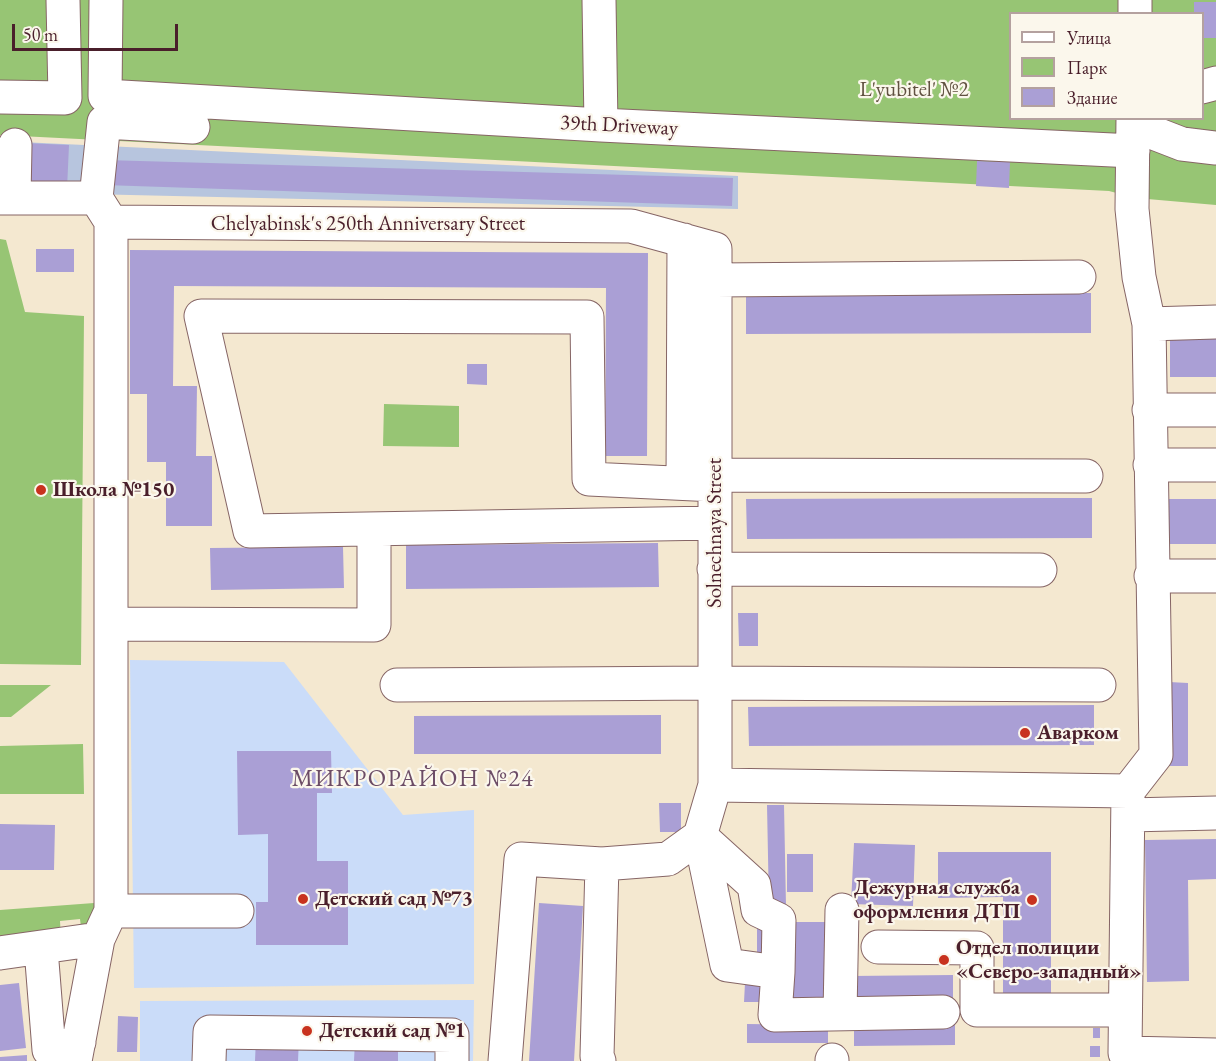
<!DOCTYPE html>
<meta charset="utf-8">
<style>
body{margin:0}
#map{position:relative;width:1216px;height:1061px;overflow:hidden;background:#f4e8d0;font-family:"EB Garamond",serif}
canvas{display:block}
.legend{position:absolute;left:1009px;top:12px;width:195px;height:108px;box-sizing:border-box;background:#fbf7ec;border:2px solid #b4a19f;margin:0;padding:8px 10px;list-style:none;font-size:18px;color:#4a1f2b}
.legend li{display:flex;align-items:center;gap:12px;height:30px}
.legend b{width:30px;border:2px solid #b4a19f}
.scale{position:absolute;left:12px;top:24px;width:166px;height:27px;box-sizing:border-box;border:3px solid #4a1f2b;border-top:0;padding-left:8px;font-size:18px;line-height:21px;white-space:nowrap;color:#4a1f2b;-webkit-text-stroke:4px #fbf7ec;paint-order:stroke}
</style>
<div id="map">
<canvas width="1216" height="1061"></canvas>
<ul class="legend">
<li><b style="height:8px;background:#fff"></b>Улица</li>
<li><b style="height:16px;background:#97c574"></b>Парк</li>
<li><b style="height:16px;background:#aa9fd5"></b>Здание</li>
</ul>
<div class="scale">50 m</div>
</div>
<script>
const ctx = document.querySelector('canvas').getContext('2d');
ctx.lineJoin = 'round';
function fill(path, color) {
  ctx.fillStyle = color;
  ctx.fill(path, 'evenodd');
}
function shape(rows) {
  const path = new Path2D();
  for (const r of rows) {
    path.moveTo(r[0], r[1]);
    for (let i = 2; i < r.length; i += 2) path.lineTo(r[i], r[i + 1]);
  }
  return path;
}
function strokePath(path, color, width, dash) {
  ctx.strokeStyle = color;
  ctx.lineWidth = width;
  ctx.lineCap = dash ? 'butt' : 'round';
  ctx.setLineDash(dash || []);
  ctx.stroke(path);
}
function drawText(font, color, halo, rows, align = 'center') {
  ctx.font = font + ' "EB Garamond",serif';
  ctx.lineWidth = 4.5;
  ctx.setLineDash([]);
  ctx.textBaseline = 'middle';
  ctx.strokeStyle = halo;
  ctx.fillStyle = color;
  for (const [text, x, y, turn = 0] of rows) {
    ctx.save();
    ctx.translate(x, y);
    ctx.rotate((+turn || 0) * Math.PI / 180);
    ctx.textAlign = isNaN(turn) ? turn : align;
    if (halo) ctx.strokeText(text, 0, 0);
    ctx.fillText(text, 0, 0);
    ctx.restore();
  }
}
fill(shape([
 [130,660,284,662,403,815,474,810,474,984,134,988],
 [474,1000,473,1061,140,1061,140,1001]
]), '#cadcf9');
fill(shape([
 [0,141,738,176,738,209,0,192]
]), '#b7c5de');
fill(shape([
 [0,0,1216,0,1216,205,1136,198,1109,191,0,135],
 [1010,14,1202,14,1202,118,1010,118],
 [0,239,6,240,25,312,84,316,81,665,0,664],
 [384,404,459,406,459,447,383,446],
 [0,685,51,685,11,717,0,717],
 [83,744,84,794,0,794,0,746],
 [94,903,96,915,82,935,80,919,60,921,61,938,0,945,0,910]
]), '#97c574');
fill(shape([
 [1194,2,1216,2,1216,38,1202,38,1202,14,1194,14],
 [25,143,69,145,67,189,24,187],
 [105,160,733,178,732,206,104,185],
 [977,161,1010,162,1009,188,976,186],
 [36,249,74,249,74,272,36,272],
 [130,250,648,253,647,456,605,456,606,288,174,286,173,386,197,386,196,456,212,456,212,526,166,526,166,462,147,462,147,394,130,394],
 [1091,293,1091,333,746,334,746,294],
 [1170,335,1216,335,1216,377,1170,377],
 [467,364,487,364,487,385,467,384],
 [1047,498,1092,498,1092,538,747,539,746,499],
 [1162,499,1216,499,1216,544,1162,544],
 [658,543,659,587,406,589,406,545],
 [315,547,343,547,344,588,211,590,210,548],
 [738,613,758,613,758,646,739,646],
 [1169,682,1188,683,1188,766,1168,766],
 [1094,705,1094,745,749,746,748,707],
 [661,715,661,754,414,754,414,716],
 [237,751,331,751,332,793,317,793,317,861,348,861,348,945,256,945,256,902,268,902,268,834,238,835],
 [659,803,681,803,681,832,660,832],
 [767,805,784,805,786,906,769,907],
 [0,824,55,825,54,870,0,870],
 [1216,839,1216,879,1188,880,1189,981,1147,982,1145,840],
 [854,843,915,845,913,906,851,904],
 [938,852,1051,852,1051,998,1003,998,1003,897,938,898],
 [787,854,813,854,813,892,787,892],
 [539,903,583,906,574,1061,529,1061],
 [757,922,770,922,771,963,757,964],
 [786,922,833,922,832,998,785,998],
 [953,975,953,998,851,999,850,976],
 [19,983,26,1048,0,1051,0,985],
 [745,983,766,983,765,1002,744,1002],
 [118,1016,138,1017,137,1052,117,1052],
 [747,1024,828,1025,828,1043,747,1043],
 [955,1024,955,1045,854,1046,854,1026],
 [1093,1028,1100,1028,1100,1038,1093,1038],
 [256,1038,299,1039,298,1061,255,1061],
 [355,1040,398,1041,398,1061,354,1061],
 [1090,1046,1100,1046,1100,1057,1090,1057],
 [27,1055,27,1061,0,1061,0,1057]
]), '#aa9fd5');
const minor = shape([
 [106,0,105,96,601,125,1133,151],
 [599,0,601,125],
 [1135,14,1135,0],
 [1202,87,1216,83],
 [0,97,65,98,63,0],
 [1133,118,1132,209,1139,277,1149,324,1156,755,1128,791,1125,1053,1216,1055],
 [1133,125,1182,144,1216,148],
 [0,198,96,198,108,217],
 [14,198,15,145],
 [96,198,104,122,193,127],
 [111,222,631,226,715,249,715,785,700,836,668,859,602,864,521,859,505,1061],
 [716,280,1079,277],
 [1149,324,1216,322],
 [1149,410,1216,410],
 [1150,465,1216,465],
 [715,475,1086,476],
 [683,483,684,240],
 [714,523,250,531,201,316,587,317,589,479,715,485],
 [714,569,1040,570],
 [1151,576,1216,576],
 [111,624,374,625,374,530],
 [397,685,714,683,1099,685],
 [715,785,1128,791],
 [1128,815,1216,813],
 [700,836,727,965,778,972,775,1015,943,1012],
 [700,836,754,885,758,910,779,920,778,972],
 [111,911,237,911],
 [878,947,977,948,977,1010,1125,1010],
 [41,949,49,1050,79,1042],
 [0,953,98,939],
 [840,1014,842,910],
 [75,1061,98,939,111,911,111,222],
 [209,1061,210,1032,452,1035,452,1061],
 [599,1061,597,1056,602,864],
 [832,1061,832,1060]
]);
strokePath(minor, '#866565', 35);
strokePath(minor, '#fff', 33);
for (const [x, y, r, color] of [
 [41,490,6,"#c8321e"],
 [1025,733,6,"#c8321e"],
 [303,899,6,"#c8321e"],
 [1032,900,6,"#c8321e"],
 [944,960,6,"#c8321e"],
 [307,1031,6,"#c8321e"]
]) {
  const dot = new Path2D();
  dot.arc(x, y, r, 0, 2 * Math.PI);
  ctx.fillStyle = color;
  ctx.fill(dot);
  strokePath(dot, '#fbf7ec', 2);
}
drawText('21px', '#615141', '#fbf7ec', [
 ["L'yubitel' №2",914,90]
]);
drawText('21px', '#4a1f2b', '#fbf7ec', [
 ["39th Driveway",619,126,3],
 ["Chelyabinsk's 250th Anniversary Street",368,224],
 ["Solnechnaya Street",715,533,-90]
]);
drawText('bold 21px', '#4a1f2b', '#fbf7ec', [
 ["Школа №150",53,490],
 ["Аварком",1037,733],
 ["Дежурная служба",1020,888,"right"],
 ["оформления ДТП",1020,912,"right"],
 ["Детский сад №73",315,899],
 ["Отдел полиции",956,948],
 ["«Северо-западный»",956,972],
 ["Детский сад №1",319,1031]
], 'left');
ctx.letterSpacing = '1.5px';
drawText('24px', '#6c4c66', '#fbf7ec', [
 ["МИКРОРАЙОН №24",413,779]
]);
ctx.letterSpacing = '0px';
</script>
